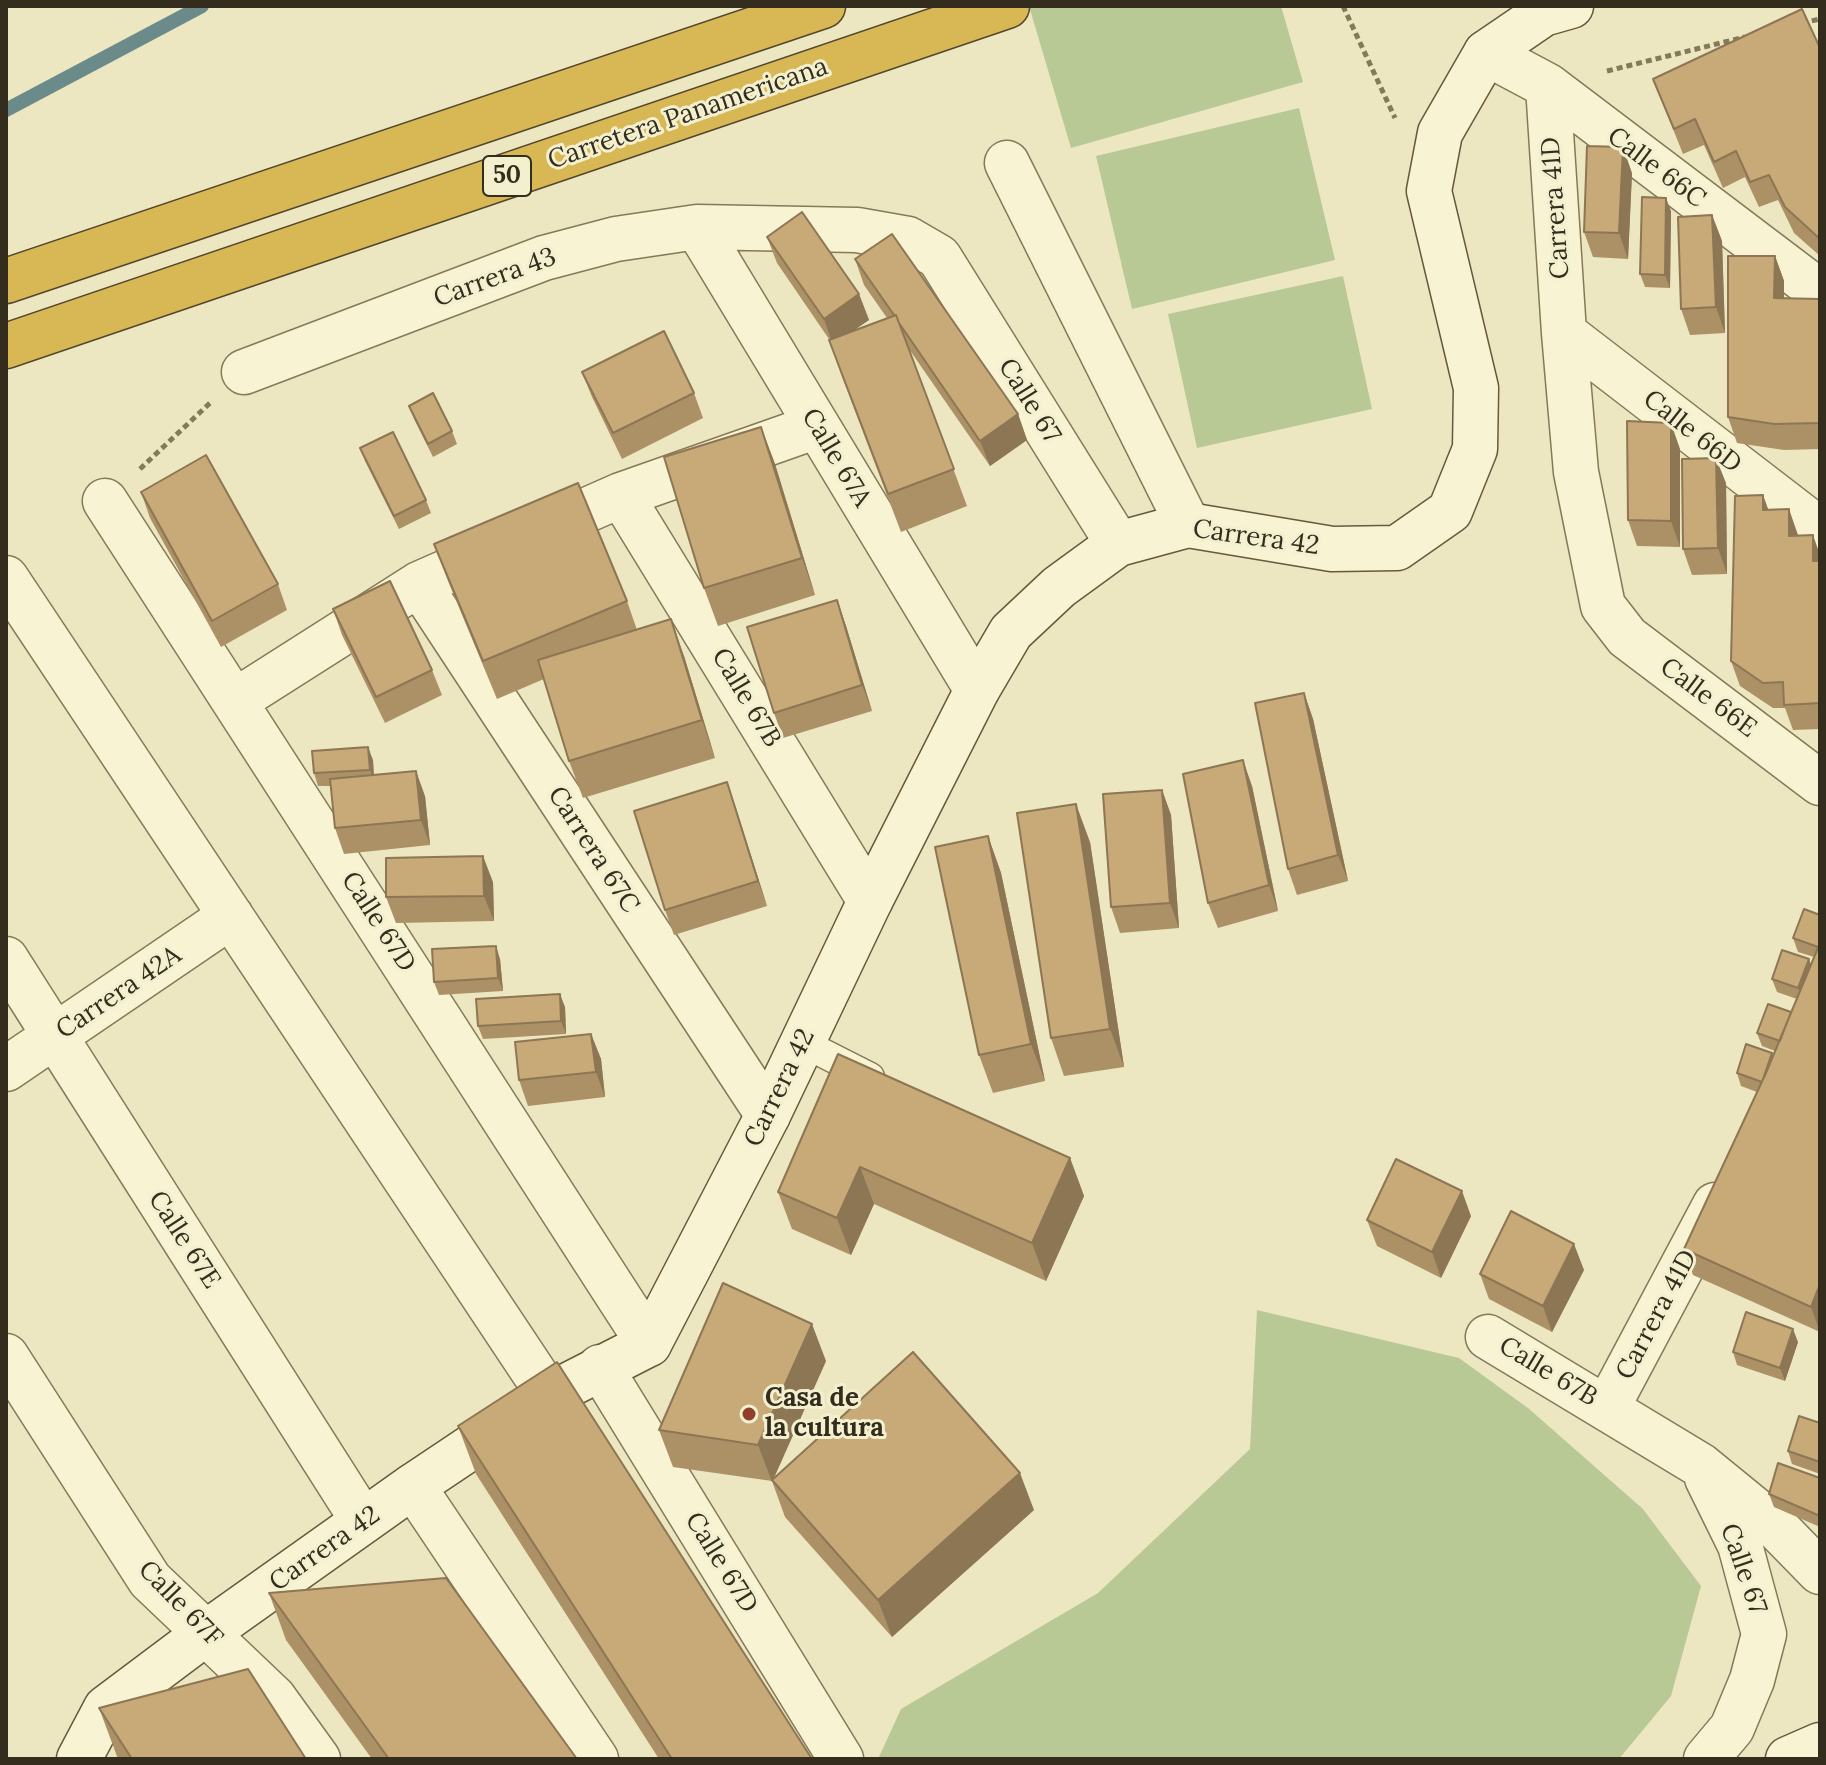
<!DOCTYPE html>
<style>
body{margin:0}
#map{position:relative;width:1826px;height:1765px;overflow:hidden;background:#ece7c1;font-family:Lora,serif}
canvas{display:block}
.frame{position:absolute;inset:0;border:8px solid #342d1d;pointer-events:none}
</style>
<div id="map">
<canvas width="1826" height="1765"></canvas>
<div class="frame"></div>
</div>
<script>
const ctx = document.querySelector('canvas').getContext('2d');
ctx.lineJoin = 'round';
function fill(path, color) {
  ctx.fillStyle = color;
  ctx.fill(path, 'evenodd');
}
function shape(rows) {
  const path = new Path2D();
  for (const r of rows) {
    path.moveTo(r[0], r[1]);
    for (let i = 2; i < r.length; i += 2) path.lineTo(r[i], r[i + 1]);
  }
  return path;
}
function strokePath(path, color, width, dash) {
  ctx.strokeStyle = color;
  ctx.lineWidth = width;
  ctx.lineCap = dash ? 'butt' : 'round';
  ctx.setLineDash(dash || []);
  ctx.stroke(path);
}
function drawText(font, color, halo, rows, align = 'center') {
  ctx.font = font + ' Lora,serif';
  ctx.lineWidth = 6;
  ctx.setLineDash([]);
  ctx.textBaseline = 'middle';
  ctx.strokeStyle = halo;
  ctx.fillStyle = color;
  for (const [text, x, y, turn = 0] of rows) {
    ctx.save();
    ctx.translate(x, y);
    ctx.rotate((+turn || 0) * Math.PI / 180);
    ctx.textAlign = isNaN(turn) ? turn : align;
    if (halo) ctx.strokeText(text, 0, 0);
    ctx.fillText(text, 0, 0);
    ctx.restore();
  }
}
fill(shape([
 [1029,6,1281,6,1303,82,1071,148],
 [1299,108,1335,260,1132,309,1096,156],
 [1343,276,1372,409,1197,448,1168,314],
 [1257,1310,1459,1358,1528,1408,1643,1509,1701,1586,1671,1696,1619,1759,878,1759,901,1709,1098,1593,1250,1449]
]), '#b9c995');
strokePath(shape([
 [6,110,202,6]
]), '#6b8b8a', 14);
const lane = shape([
 [803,1043,870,1077]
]);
const street = shape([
 [1486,53,1548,86,1820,292],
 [1548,86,1564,333,1576,472,1603,606,1627,637,1820,783],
 [1007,163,1188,525],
 [697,227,977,690],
 [1564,333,1820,530],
 [244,372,544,258,616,239,697,227,857,230,908,239,939,257,1118,544],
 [621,495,870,901],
 [105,501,649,1344],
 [6,578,549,1395],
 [419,584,768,1115],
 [235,701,419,584,621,495,817,426],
 [6,959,363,1521],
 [6,1069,231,916],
 [1488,1337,1700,1465,1776,1527,1820,1572],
 [6,1356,150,1580,274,1698,318,1759],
 [600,1367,841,1759],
 [1607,1408,1715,1205],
 [413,1486,596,1759],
 [1706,1759,1732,1728,1752,1680,1764,1634,1740,1545,1707,1478]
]);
const secondary = shape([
 [79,1759,106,1708,206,1633,413,1486,549,1395,649,1344,768,1115,870,901,977,690,1011,632,1059,587,1118,544,1188,525,1332,549,1397,548,1450,511,1475,449,1476,388,1429,191,1440,133,1486,53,1543,14,1571,6],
 [1788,1759,1820,1745]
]);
const highway = shape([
 [6,281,823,6],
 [6,346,1007,6]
]);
strokePath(lane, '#847959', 31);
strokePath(street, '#847959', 47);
strokePath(secondary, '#66593d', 47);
strokePath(highway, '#52462e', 47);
strokePath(shape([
 [1343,6,1395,118],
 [1802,23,1820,19],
 [1607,71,1745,37],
 [140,469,211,402]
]), '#847959', 5, [6, 4]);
strokePath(lane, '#f7f3d3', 28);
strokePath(street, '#f7f3d3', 44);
strokePath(secondary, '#f7f3d3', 44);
strokePath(highway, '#d8b854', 44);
fill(shape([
 [1820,48,1820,256,1794,233,1778,200,1759,207,1745,177,1723,188,1704,145,1683,154,1653,79],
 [1632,173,1628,259,1593,257,1584,232],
 [1671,211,1670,288,1645,287,1640,274],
 [1712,215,1722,241,1725,333,1690,335,1681,309],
 [767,237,859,294,869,320,853,330,887,318,864,285,855,259,1018,414,1027,440,990,466,909,349,967,506,901,532,842,377,829,339,777,263],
 [1775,256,1784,281,1784,298,1820,299,1820,487,1819,483,1820,449,1784,450,1737,443,1728,417],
 [582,372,694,393,703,418,622,459,592,397],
 [409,406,452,431,457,444,433,457,414,419],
 [761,427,775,464,815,595,718,626,704,588],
 [360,448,426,500,431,513,399,529,365,461],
 [1680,449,1680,547,1637,546,1628,520],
 [1726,483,1727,574,1692,575,1683,549],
 [141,492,278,584,287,610,221,647,150,518],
 [1763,495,1768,510,1820,555,1820,729,1793,730,1785,708,1773,708,1740,686,1731,661],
 [434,544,627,601,637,630,684,656,715,758,583,798,569,761,544,679,497,699,448,581],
 [837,600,846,626,872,711,783,738,774,713],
 [333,609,432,670,442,695,385,723,342,635],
 [1304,693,1313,719,1348,881,1297,895,1288,869],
 [373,760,374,775,425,796,430,845,344,854,335,828,331,786,318,786,314,773],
 [727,782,767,906,674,935,665,910],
 [1252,786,1278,911,1218,928,1208,903],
 [1162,790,1171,815,1179,928,1120,933,1111,907],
 [988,836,1001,873,1045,1081,993,1093,979,1055],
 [1090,842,1124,1067,1064,1076,1051,1038],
 [493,882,494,921,396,923,386,897],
 [1820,915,1820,1332,1693,1275,1684,1249,1757,1092,1741,1086,1737,1073,1773,1056,1775,1051,1762,1046,1757,1033,1791,1012,1797,999,1777,992,1772,979,1809,959,1811,965,1814,957,1798,952,1793,938],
 [500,959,503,991,439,995,434,982],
 [565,1007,566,1034,483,1039,478,1026],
 [591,1034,601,1059,605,1097,528,1106,519,1080],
 [838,1054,1070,1158,1084,1196,1046,1281,874,1204,851,1255,792,1229,778,1192],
 [1471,1216,1441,1278,1377,1246,1367,1220],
 [1584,1270,1552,1332,1489,1299,1480,1274],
 [1798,1342,1785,1381,1737,1365,1733,1352],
 [826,1361,774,1478,1034,1510,892,1637,785,1517,772,1481,673,1467,659,1430],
 [1820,1423,1820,1474,1792,1464,1788,1451],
 [458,1426,812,1759,659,1759,476,1474],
 [1820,1478,1820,1527,1774,1507,1769,1494],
 [269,1593,577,1759,372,1759,286,1640],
 [99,1708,306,1759,118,1759]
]), '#ac9167');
fill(shape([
 [1623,147,1632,173,1628,259,1619,233],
 [1666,198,1671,211,1670,288,1665,275],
 [1712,215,1722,241,1725,333,1716,307],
 [1775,256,1784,281,1784,323,1774,298],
 [859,294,869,320,833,345,824,319],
 [1018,414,1027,440,990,466,980,441],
 [1671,423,1680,449,1680,547,1671,521],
 [761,427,775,464,815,595,802,558],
 [1716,458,1726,483,1727,574,1718,548],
 [1763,495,1772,520,1763,510],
 [1789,509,1798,535,1798,561,1789,536],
 [1813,535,1820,555,1820,579,1813,561],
 [837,600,846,626,872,711,862,685],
 [671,619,684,656,715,758,702,720],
 [1304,693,1313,719,1348,881,1338,855],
 [368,747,373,760,374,783,370,770],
 [1243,760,1252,786,1278,911,1269,885],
 [416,771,425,796,430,845,421,820],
 [727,782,736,808,767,906,758,881],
 [1162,790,1171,815,1179,928,1170,903],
 [1076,804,1090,842,1124,1067,1110,1029],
 [988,836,1001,873,1045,1081,1031,1044],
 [483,856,493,882,494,921,484,896],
 [496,946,500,959,503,991,498,978],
 [1809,959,1813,972,1803,1001,1798,988],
 [560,994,565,1007,566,1034,561,1021],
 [591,1034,601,1059,605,1097,596,1072],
 [1070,1158,1084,1196,1046,1281,1032,1243],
 [860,1167,874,1204,851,1255,837,1218],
 [1462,1191,1471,1216,1441,1278,1432,1252],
 [1574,1244,1584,1270,1552,1332,1543,1306],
 [1820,1284,1820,1332,1811,1307],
 [812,1324,826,1361,772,1482,758,1445],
 [1793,1329,1798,1342,1785,1381,1780,1368],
 [1020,1473,1034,1510,892,1637,878,1600]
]), '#8c7654');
const building = shape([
 [1802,9,1820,48,1820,239,1785,207,1769,175,1750,182,1736,151,1714,162,1695,119,1674,129,1653,79,1802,9],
 [1587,146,1623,147,1619,233,1584,232,1587,146],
 [1642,197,1666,198,1665,275,1640,274,1642,197],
 [802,212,859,294,824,319,767,237,802,212],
 [1712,215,1716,307,1681,309,1678,217,1712,215],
 [892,234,1018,414,980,441,899,323,896,315,894,315,855,259,892,234],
 [1728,256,1775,256,1774,298,1820,299,1820,423,1774,424,1728,417,1728,256],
 [896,315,954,469,888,494,829,340,896,315],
 [664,331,694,393,613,433,582,372,664,331],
 [433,393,452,431,428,444,409,406,433,393],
 [1627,421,1671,423,1671,521,1628,520,1627,421],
 [761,427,802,558,704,588,664,457,761,427],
 [393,432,426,500,394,516,360,448,393,432],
 [1820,442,1820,483,1819,483,1820,442],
 [206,455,278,584,212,621,141,492,206,455],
 [1716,458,1718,548,1683,549,1682,459,1716,458],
 [578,483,627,601,483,661,434,544,578,483],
 [1763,495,1763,510,1789,509,1789,536,1813,535,1813,561,1820,561,1820,703,1784,705,1783,682,1763,683,1731,661,1735,496,1763,495],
 [390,581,432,670,376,697,333,609,390,581],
 [837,600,862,685,774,713,747,627,837,600],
 [671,619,702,720,569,761,538,660,671,619],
 [1304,693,1338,855,1288,869,1255,703,1304,693],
 [368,747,370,770,314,773,312,751,368,747],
 [1243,760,1269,885,1208,903,1183,774,1243,760],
 [416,771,421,820,335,828,330,779,416,771],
 [727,782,758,881,665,910,634,811,727,782],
 [1162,790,1170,903,1111,907,1103,794,1162,790],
 [1076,804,1110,1029,1051,1038,1017,813,1076,804],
 [988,836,1031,1044,979,1055,935,847,988,836],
 [483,856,484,896,386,897,386,858,483,856],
 [1804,909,1820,915,1820,943,1818,947,1793,938,1804,909],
 [1820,943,1820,1284,1811,1307,1684,1249,1766,1073,1820,943],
 [496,946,498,978,434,982,432,949,496,946],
 [1782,950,1809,959,1798,988,1772,979,1782,950],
 [560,994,561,1021,478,1026,476,999,560,994],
 [1768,1004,1791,1012,1780,1041,1757,1033,1768,1004],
 [591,1034,596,1072,519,1080,515,1042,591,1034],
 [1746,1044,1772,1053,1762,1082,1737,1073,1746,1044],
 [838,1054,1070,1158,1032,1243,860,1167,837,1218,778,1192,838,1054],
 [1396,1159,1462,1191,1432,1252,1367,1220,1396,1159],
 [1511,1211,1574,1244,1543,1306,1480,1274,1511,1211],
 [723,1283,812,1324,758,1445,659,1430,723,1283],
 [1746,1312,1793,1329,1780,1368,1733,1352,1746,1312],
 [913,1352,1020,1473,878,1600,772,1480,913,1352],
 [557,1362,812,1759,672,1759,458,1426,557,1362],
 [1799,1416,1820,1423,1820,1462,1788,1451,1799,1416],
 [1778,1463,1820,1478,1820,1516,1769,1494,1778,1463],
 [446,1578,577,1759,389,1759,269,1593,446,1578],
 [248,1669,306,1759,132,1759,99,1708,248,1669]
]);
fill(building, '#c8a978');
strokePath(building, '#8c7654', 2);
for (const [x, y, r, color] of [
 [749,1414,8,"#903f2c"]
]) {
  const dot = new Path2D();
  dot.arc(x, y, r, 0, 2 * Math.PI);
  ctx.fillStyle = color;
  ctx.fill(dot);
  strokePath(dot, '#f3f0d0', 3);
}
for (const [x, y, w] of [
 [507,176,48]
]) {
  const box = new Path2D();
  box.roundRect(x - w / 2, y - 20, w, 40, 6);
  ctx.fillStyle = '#f3f0d0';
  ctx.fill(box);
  strokePath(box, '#342d1d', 2);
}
drawText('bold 24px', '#342d1d', null, [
 ["50",507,176]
]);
drawText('26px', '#342d1d', '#f3f0d0', [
 ["Carretera Panamericana",688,114,-19],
 ["Calle 66C",1656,168,37],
 ["Carrera 41D",1556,208,-94],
 ["Carrera 43",495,278,-20],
 ["Calle 67",1029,401,58],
 ["Calle 66D",1692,432,38],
 ["Calle 67A",836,458,59],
 ["Carrera 42",1256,538,8],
 ["Calle 67B",746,698,59],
 ["Calle 66E",1708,698,37],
 ["Carrera 67C",593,850,57],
 ["Calle 67D",378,922,57],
 ["Carrera 42A",119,993,-34],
 ["Carrera 42",780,1088,-64],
 ["Calle 67E",184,1240,57],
 ["Carrera 41D",1657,1315,-62],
 ["Calle 67B",1548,1372,31],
 ["Carrera 42",325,1549,-35],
 ["Calle 67D",721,1563,58],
 ["Calle 67",1743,1569,71],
 ["Calle 67F",180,1604,46]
]);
drawText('bold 26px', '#342d1d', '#f3f0d0', [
 ["Casa de",765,1399],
 ["la cultura",765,1429]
], 'left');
</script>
